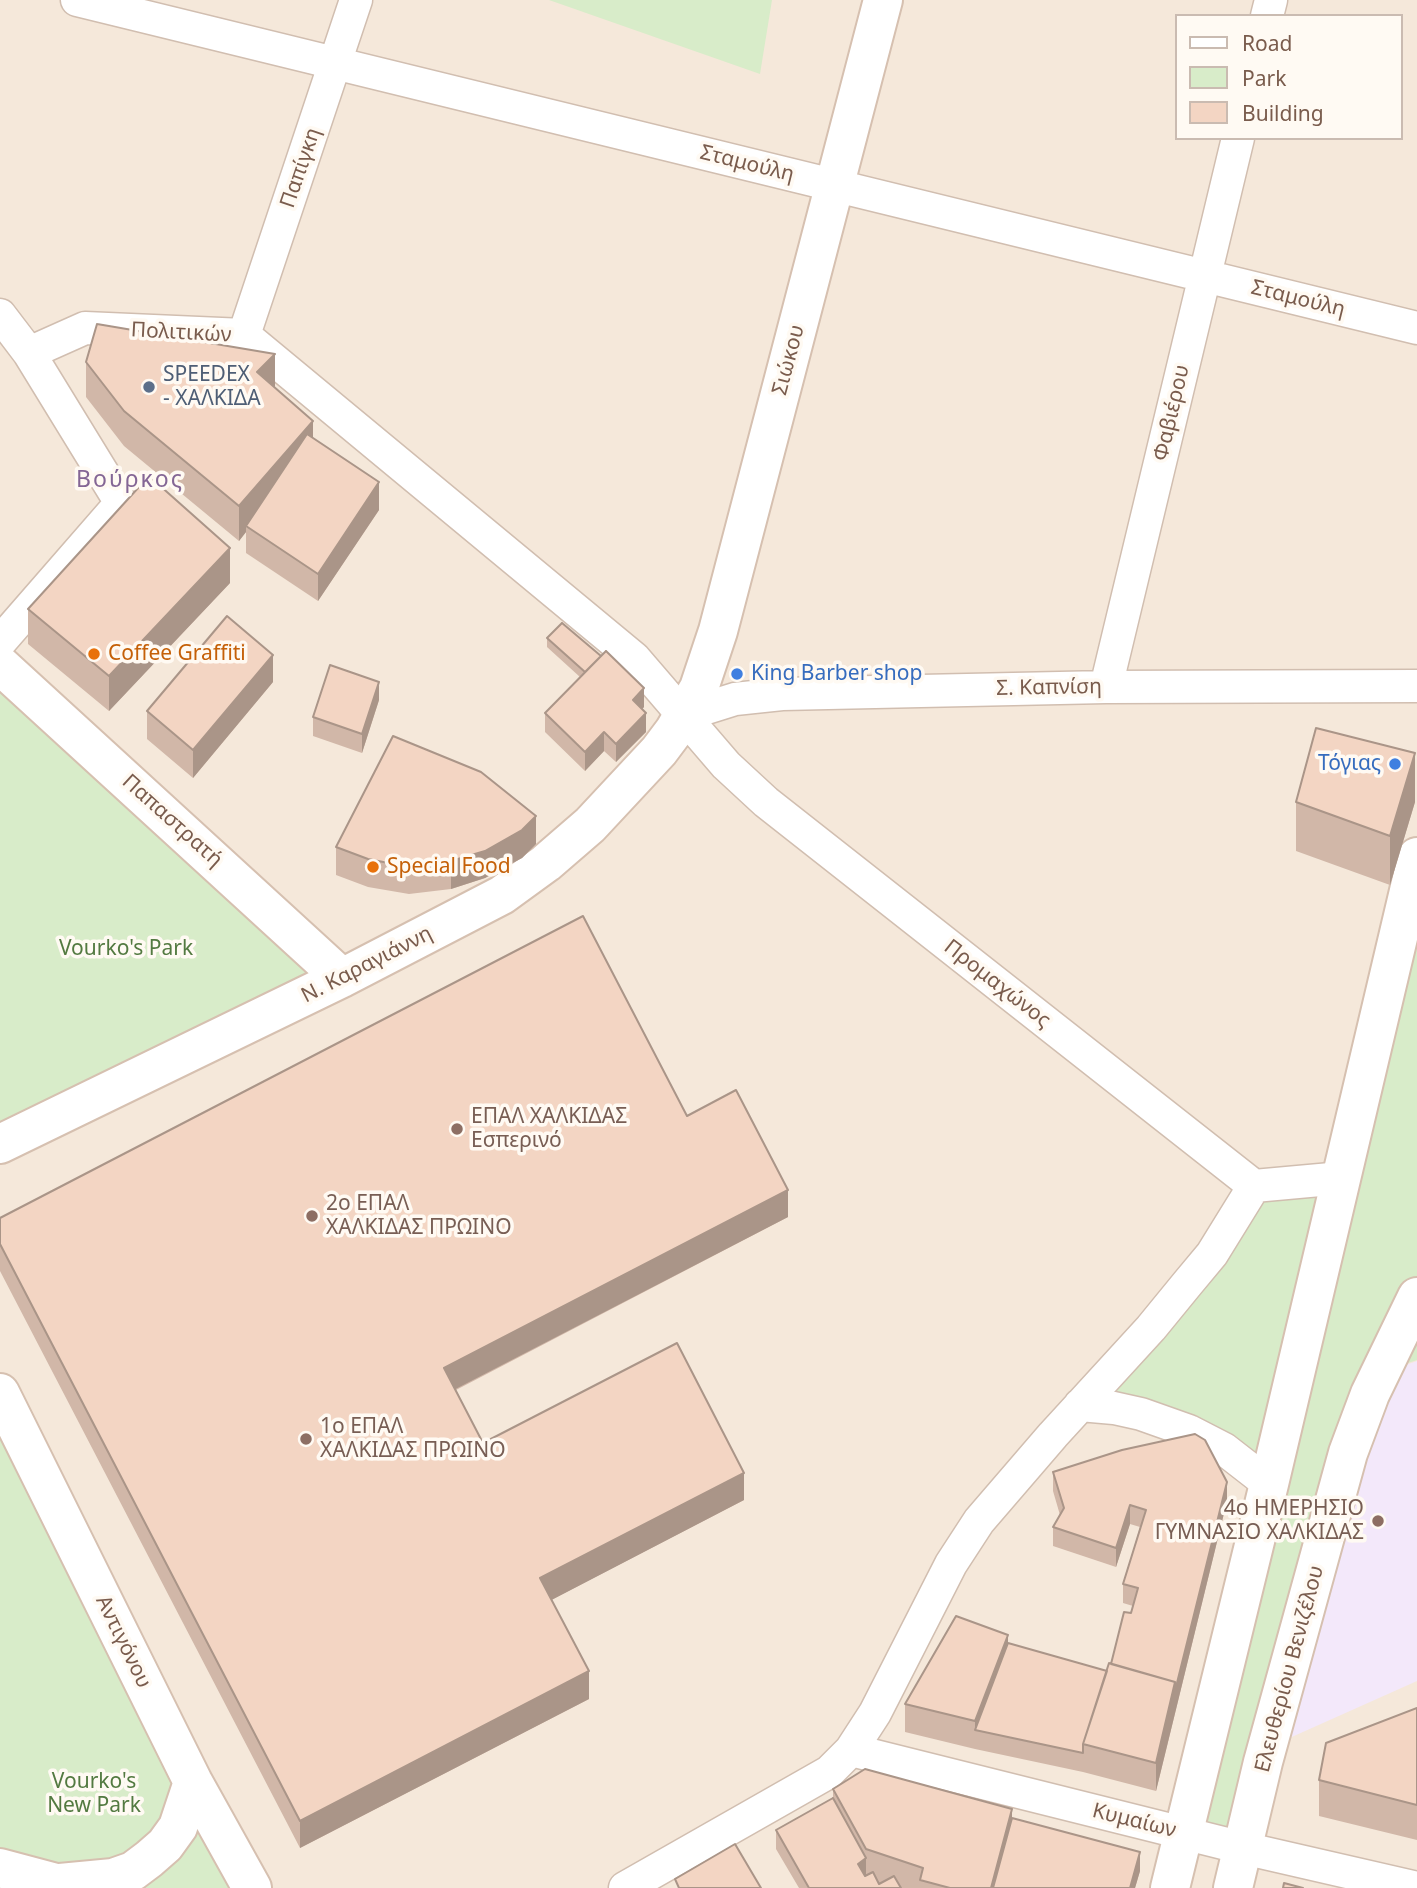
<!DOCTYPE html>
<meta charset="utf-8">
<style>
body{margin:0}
#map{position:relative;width:1417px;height:1888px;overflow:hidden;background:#fdf6ec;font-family:"Noto Sans",sans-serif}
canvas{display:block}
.legend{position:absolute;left:1175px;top:14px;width:228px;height:126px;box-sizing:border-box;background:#fffaf3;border:2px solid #cabbb1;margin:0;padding:9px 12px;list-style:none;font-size:21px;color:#7a5c4d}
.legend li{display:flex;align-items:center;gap:14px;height:35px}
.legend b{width:35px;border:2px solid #cabbb1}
</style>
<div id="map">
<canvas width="1417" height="1888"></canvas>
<ul class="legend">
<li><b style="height:9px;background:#fff"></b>Road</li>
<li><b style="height:19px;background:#d8ecc9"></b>Park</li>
<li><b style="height:19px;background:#f3d5c3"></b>Building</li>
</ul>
</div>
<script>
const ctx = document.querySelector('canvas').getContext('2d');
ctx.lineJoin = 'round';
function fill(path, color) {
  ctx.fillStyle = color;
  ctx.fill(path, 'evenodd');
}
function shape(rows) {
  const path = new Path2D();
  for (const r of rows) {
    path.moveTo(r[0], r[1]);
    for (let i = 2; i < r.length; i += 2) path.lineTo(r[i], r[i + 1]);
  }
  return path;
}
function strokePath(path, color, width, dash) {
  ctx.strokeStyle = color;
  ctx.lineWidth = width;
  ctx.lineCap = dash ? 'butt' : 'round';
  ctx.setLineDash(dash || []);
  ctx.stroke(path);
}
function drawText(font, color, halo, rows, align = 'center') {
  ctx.font = font + ' "Noto Sans",sans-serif';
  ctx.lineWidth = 7;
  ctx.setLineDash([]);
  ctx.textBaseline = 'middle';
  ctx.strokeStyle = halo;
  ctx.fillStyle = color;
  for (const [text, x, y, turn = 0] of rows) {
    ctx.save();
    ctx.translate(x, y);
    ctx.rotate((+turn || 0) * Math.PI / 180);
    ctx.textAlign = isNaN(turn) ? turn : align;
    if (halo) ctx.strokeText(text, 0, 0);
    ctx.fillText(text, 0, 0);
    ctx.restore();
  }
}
fill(shape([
 [0,0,1417,0,1417,1888,0,1888],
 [1177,16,1401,16,1401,138,1177,138]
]), '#f5e8da');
fill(shape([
 [1417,1361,1417,1681,1285,1740,1351,1476,1403,1366]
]), '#f3e8fa');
fill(shape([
 [549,0,772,0,760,74],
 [0,661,342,978,0,1154],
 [1417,859,1417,1360,1402,1365,1384,1365,1243,1848,1183,1833,1268,1484,1080,1405,1254,1186,1342,1178],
 [0,1393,252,1888,75,1888,0,1868]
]), '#d8ecc9');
const street = shape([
 [77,0,1417,328],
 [1267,16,1271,0],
 [0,315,29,353,121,503,0,642],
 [244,335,356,0],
 [29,353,85,328,244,335,634,658,726,765,766,802,1254,1186,1342,1178],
 [1106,687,1238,138],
 [684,715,735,699,782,694,1106,687,1417,686],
 [1080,1405,1114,1408,1141,1414,1189,1431,1224,1449,1269,1484],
 [851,1750,1243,1848,1417,1888],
 [625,1888,829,1772,851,1750,875,1713,951,1564,979,1521,1053,1435,1151,1328,1187,1284,1212,1254,1254,1186]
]);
const secondary = shape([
 [0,665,342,978],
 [0,1144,342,978,502,895,546,863,590,825,659,751,674,731,699,688,718,631,883,0],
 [0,1393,193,1782,252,1888],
 [0,1868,75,1888],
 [60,1883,113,1878,133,1871,149,1859,165,1845,178,1827,193,1782],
 [1170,1888,1269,1484,1417,857],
 [1233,1888,1263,1762,1348,1453,1370,1394,1417,1297]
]);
strokePath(street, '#d1beb0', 35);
strokePath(secondary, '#d6c0b0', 42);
strokePath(street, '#fff', 32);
strokePath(secondary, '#fff', 38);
fill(shape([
 [86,362,275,388,313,439,379,510,318,601,246,553,246,532,239,541,124,446,86,397],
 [230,583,109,711,28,644,28,609],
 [547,638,644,707,642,709,646,732,616,762,604,751,585,771,545,732,545,713,580,677,547,647],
 [273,682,193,778,147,739,147,711],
 [379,700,362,753,313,736,313,717],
 [1296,802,1415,802,1390,885,1296,851],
 [536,844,522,858,485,878,451,889,409,894,368,887,336,875,336,847],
 [687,1116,788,1217,456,1390,483,1443,744,1500,551,1600,589,1699,300,1848,0,1271,0,1218],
 [1053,1472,1227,1501,1156,1791,1083,1772,975,1749,905,1732,905,1704,1008,1643,1107,1671,1111,1664,1133,1606,1123,1603,1123,1584,1140,1527,1130,1524,1116,1567,1053,1546,1053,1527,1060,1515,1053,1491],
 [1417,1708,1417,1840,1319,1816,1319,1780],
 [833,1789,1012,1818,1140,1871,1135,1888,799,1888,776,1849,776,1830,833,1798]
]), '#d1b7a8');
fill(shape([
 [275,354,275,390,257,372],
 [313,421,313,457,246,526,246,532,239,541,239,506],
 [379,482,379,510,318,601,318,574],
 [230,548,230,583,109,711,109,676],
 [273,655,273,682,193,778,193,750],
 [379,682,379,700,362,753,362,734],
 [644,688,644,707,633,719,633,700],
 [646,713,646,732,616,762,616,744],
 [604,732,604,751,585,771,585,752],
 [1415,753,1415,802,1390,885,1390,836],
 [536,816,536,844,522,858,485,878,451,889,451,861],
 [788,1190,788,1217,444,1395,444,1368],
 [744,1473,744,1500,540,1606,540,1578],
 [1227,1482,1227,1501,1156,1791,1156,1763,1175,1682],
 [1130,1505,1130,1524,1116,1567,1116,1548],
 [1008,1635,1008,1662,975,1730,975,1721],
 [589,1671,589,1699,300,1848,300,1821],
 [1012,1809,1012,1837,998,1888,991,1888],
 [1140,1852,1140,1871,1135,1888,1130,1888],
 [866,1858,866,1876,858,1882,858,1864]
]), '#aa9588');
const building = shape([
 [97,324,275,354,257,372,313,421,239,506,124,411,86,362,97,324],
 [307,434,379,482,318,574,246,526,307,434],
 [149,476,230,548,109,676,28,609,149,476],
 [227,616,273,655,193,750,147,711,227,616],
 [562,623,601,656,585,672,547,638,562,623],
 [606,651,644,688,633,700,646,713,616,744,604,732,585,752,545,713,606,651],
 [330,665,379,682,362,734,313,717,330,665],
 [1316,728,1415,753,1390,836,1296,802,1316,728],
 [393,736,481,772,536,816,522,830,485,851,451,861,409,867,368,859,336,847,393,736],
 [583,916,687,1116,736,1090,788,1190,444,1368,483,1443,677,1343,744,1473,540,1578,589,1671,300,1821,0,1244,0,1218,583,916],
 [1195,1434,1205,1440,1227,1482,1175,1691,1175,1682,1111,1664,1124,1612,1131,1613,1138,1588,1123,1584,1146,1510,1130,1505,1116,1548,1053,1527,1064,1508,1053,1472,1122,1450,1195,1434],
 [956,1616,1008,1635,975,1721,905,1704,956,1616],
 [1008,1643,1107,1671,1083,1744,1083,1753,975,1730,1008,1643],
 [1109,1663,1175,1682,1156,1763,1083,1744,1109,1663],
 [1417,1708,1417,1805,1319,1780,1326,1743,1417,1708],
 [865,1769,1012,1809,991,1888,950,1888,920,1880,923,1868,866,1849,833,1789,865,1769],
 [833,1798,866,1858,858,1864,865,1876,873,1872,879,1884,894,1876,901,1888,809,1888,776,1830,833,1798],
 [1012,1818,1140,1852,1130,1888,993,1888,1012,1818],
 [735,1844,761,1888,679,1888,675,1879,735,1844],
 [1284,1883,1303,1888,1283,1888,1284,1883]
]);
fill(building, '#f3d5c3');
strokePath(building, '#aa9588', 2);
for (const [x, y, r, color] of [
 [149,387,7,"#5c6f8a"],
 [94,654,7,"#e8710a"],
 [737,674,7,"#3f7fe0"],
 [1395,764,7,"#3f7fe0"],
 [373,867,7,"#e8710a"],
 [457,1129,7,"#8d6e63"],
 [312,1216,7,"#8d6e63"],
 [306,1439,7,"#8d6e63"],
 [1378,1521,7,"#8d6e63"]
]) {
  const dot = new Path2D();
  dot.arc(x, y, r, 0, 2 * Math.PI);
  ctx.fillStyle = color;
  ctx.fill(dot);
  strokePath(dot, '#fffaf3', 2.5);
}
drawText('21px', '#7a5c4d', '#fffaf3', [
 ["Σταμούλη",747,164,14],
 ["Παπίγκη",301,168,-71],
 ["Σταμούλη",1298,299,14],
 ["Πολιτικών",181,333,3],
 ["Σιώκου",789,360,-75],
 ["Φαβιέρου",1172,413,-77],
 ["Σ. Καπνίση",1049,688,-1],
 ["Παπαστρατή",172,821,42],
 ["Ν. Καραγιάννη",367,965,-27],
 ["Προμαχώνος",997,984,38],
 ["Αντιγόνου",123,1642,64],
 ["Ελευθερίου Βενιζέλου",1290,1669,-75],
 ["Κυμαίων",1134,1821,14]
]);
drawText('21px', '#4e5e75', '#fffaf3', [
 ["SPEEDEX",163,375],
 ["- ΧΑΛΚΙΔΑ",163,399]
], 'left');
drawText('21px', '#c56008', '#fffaf3', [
 ["Coffee Graffiti",108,654],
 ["Special Food",387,867]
], 'left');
drawText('21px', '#366cbe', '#fffaf3', [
 ["King Barber shop",751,674],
 ["Τόγιας",1381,764,"right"]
], 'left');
drawText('21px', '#537a41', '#fffaf3', [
 ["Vourko's Park",126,949],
 ["Vourko's",94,1782],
 ["New Park",94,1806]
]);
drawText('21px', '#785e54', '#fffaf3', [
 ["ΕΠΑΛ ΧΑΛΚΙΔΑΣ",471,1117],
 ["Εσπερινό",471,1141],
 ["2ο ΕΠΑΛ",326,1204],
 ["ΧΑΛΚΙΔΑΣ ΠΡΩΙΝΟ",326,1228],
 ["1ο ΕΠΑΛ",320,1427],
 ["ΧΑΛΚΙΔΑΣ ΠΡΩΙΝΟ",320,1451],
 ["4ο ΗΜΕΡΗΣΙΟ",1364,1509,"right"],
 ["ΓΥΜΝΑΣΙΟ ΧΑΛΚΙΔΑΣ",1364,1533,"right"]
], 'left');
ctx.letterSpacing = '2px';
drawText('23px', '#846695', '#fffaf3', [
 ["Βούρκος",130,480]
]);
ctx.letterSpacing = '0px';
</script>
